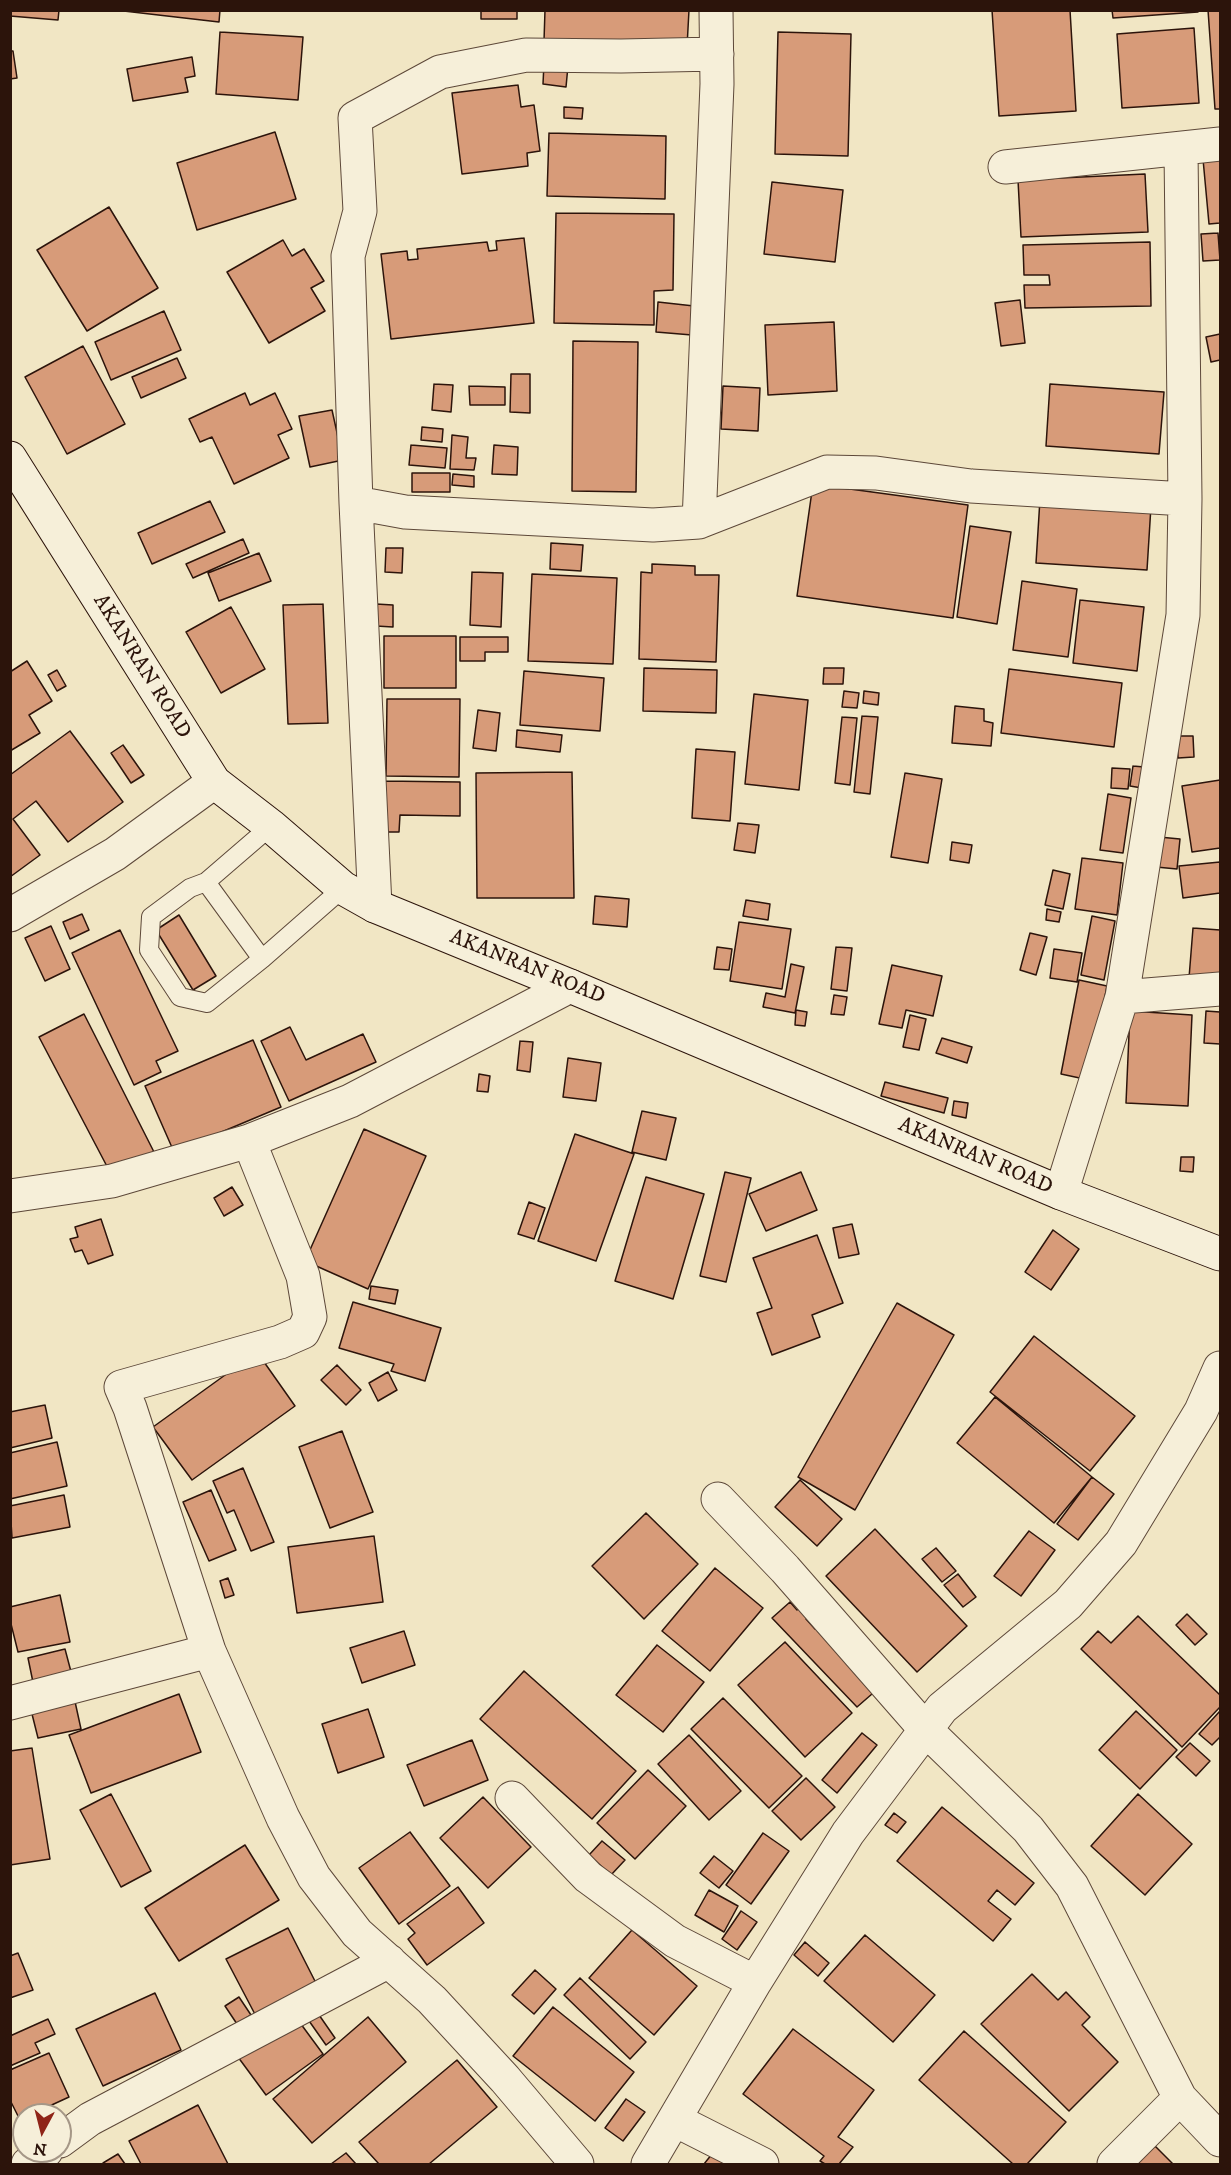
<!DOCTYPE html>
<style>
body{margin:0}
#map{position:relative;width:1231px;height:2175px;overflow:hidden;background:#f1e6c4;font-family:"IM FELL DW Pica",serif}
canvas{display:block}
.frame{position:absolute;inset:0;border:12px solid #2c140b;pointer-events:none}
.north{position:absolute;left:12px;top:2103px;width:60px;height:60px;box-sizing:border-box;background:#f6efd9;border:2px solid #a59787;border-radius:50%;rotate:187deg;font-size:16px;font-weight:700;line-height:24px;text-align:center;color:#2c140b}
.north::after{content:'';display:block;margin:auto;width:21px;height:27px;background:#8f2418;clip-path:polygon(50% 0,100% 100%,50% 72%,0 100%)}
</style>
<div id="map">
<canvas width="1231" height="2175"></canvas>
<div class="frame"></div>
<div class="north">N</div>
</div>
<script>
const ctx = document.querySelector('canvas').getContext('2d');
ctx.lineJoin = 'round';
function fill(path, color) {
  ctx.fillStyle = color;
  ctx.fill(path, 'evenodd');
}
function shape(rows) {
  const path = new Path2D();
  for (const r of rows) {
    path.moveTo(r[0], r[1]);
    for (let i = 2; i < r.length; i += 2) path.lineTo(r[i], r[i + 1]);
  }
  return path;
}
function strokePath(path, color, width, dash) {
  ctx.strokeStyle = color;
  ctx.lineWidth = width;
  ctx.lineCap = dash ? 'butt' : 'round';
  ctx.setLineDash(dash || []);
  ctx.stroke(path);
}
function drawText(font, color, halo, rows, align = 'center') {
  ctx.font = font + ' "IM FELL DW Pica",serif';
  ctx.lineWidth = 4.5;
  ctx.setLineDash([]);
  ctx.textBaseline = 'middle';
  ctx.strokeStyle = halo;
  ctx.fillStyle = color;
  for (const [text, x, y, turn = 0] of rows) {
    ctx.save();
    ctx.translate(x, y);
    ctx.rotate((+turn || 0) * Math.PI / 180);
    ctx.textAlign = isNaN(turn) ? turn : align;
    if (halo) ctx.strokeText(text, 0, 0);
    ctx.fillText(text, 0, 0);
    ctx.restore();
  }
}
const building = shape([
 [10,10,59,10,58,20,10,16,10,10],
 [115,10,220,10,219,22,115,10],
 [481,10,517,10,517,19,481,19,481,10],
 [545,10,689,10,687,47,544,41,545,10],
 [992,10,1070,10,1076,111,999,116,992,10],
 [1112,10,1198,10,1198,12,1113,18,1112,10],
 [1208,10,1220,10,1220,109,1215,109,1208,10],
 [1194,28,1199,103,1122,108,1117,34,1194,28],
 [220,32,303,37,298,100,216,94,220,32],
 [778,32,851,34,848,156,775,154,778,32],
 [10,51,13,51,17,78,10,79,10,51],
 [192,57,195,76,185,78,188,92,133,101,127,69,192,57],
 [544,63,568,66,566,87,543,84,544,63],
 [518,85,521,107,534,105,540,151,527,153,528,166,462,174,452,93,518,85],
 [564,107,583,108,582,119,564,118,564,107],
 [275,132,296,199,197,230,177,163,275,132],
 [549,133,666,136,665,199,547,196,549,133],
 [1220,157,1220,223,1209,224,1203,159,1220,157],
 [1145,174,1148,232,1021,237,1018,180,1145,174],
 [772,182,843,190,835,262,764,254,772,182],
 [109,207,158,288,87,331,37,250,109,207],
 [556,213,674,214,673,290,654,291,654,325,554,323,556,213],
 [1218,233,1220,260,1203,261,1201,234,1218,233],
 [524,238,534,323,391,339,381,254,407,251,408,260,418,259,417,249,487,242,489,251,497,250,496,241,524,238],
 [283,240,292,256,304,249,324,281,311,288,325,311,269,343,227,272,283,240],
 [1150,242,1151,306,1025,308,1024,285,1050,285,1049,275,1024,275,1023,245,1150,242],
 [1020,300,1025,343,1001,346,995,303,1020,300],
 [658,302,694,306,692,335,656,332,658,302],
 [164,311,181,350,111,380,95,342,164,311],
 [834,322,837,391,768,395,765,325,834,322],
 [1220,334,1220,360,1211,362,1206,337,1220,334],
 [573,341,638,342,636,492,572,491,573,341],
 [83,346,125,424,67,454,25,377,83,346],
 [177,358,186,378,141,398,132,377,177,358],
 [511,374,530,374,530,413,510,412,511,374],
 [434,384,453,385,451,412,432,410,434,384],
 [1050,384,1164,392,1159,454,1046,446,1050,384],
 [469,386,505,387,505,405,470,405,469,386],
 [723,386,760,388,758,431,721,429,723,386],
 [245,393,250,405,275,393,292,429,278,435,289,458,234,484,212,437,200,442,189,419,245,393],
 [332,410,343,460,310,467,299,416,332,410],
 [422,427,443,429,442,442,421,440,422,427],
 [452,435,468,437,466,458,476,458,474,470,450,469,452,435],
 [411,445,447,448,445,468,409,465,411,445],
 [494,445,518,447,517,475,492,474,494,445],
 [412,473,450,473,450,492,412,492,412,473],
 [453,474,474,476,474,487,452,485,453,474],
 [813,484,968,505,953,618,797,596,813,484],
 [1040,499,1151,506,1147,570,1036,563,1040,499],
 [210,501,225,532,152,564,138,533,210,501],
 [970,526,1011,532,997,624,957,617,970,526],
 [243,539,249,553,193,578,186,564,243,539],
 [551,543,583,545,581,571,550,569,551,543],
 [386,548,403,548,402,573,385,572,386,548],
 [259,553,271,581,219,601,208,573,259,553],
 [652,564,695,566,695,575,719,575,716,662,639,659,641,572,652,573,652,564],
 [472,572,503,573,501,627,470,625,472,572],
 [532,574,617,578,613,664,528,661,532,574],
 [1022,581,1077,589,1068,657,1013,650,1022,581],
 [1080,600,1144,607,1137,671,1073,663,1080,600],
 [323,604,328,723,288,724,283,605,323,604],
 [376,604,393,605,393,627,376,626,376,604],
 [231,607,265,669,221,693,186,632,231,607],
 [384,636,456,636,456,688,384,688,384,636],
 [460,637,508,637,508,652,485,652,485,661,460,661,460,637],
 [27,661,52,701,29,715,40,733,10,751,10,672,27,661],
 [644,668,717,670,716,713,643,711,644,668],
 [824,668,844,668,843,684,823,684,824,668],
 [1009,669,1122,683,1114,747,1001,733,1009,669],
 [57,670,66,686,57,691,48,675,57,670],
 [524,671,604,678,600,731,520,725,524,671],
 [844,691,859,693,857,708,842,707,844,691],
 [864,691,879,693,878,705,863,703,864,691],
 [754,694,808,700,799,790,745,784,754,694],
 [387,699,460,699,459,777,386,776,387,699],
 [955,706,984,709,984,721,993,723,991,746,952,743,955,706],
 [478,710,500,713,496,751,473,748,478,710],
 [862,716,878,717,870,794,854,792,862,716],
 [842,717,857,718,850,785,835,783,842,717],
 [517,730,562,735,560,752,516,747,517,730],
 [70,731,123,802,68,842,36,801,13,819,40,855,10,877,10,775,70,731],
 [1177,736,1193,736,1194,757,1178,758,1177,736],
 [123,745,144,775,131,783,111,753,123,745],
 [696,749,735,752,730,821,692,818,696,749],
 [1133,766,1144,767,1142,788,1130,786,1133,766],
 [1112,768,1130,769,1128,789,1111,788,1112,768],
 [572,772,574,898,477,898,476,773,572,772],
 [905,773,942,779,928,863,891,857,905,773],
 [1220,780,1220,848,1192,852,1182,786,1220,780],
 [383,781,460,782,460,816,400,815,399,832,382,832,383,781],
 [1108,794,1131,798,1123,853,1100,850,1108,794],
 [738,823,759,825,755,853,734,850,738,823],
 [1159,837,1180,839,1177,869,1156,867,1159,837],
 [952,842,972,845,969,863,950,860,952,842],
 [1082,858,1123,863,1117,915,1075,909,1082,858],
 [1220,862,1220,893,1183,898,1179,866,1220,862],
 [1053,870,1070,874,1063,909,1045,905,1053,870],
 [595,896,629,899,627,927,593,924,595,896],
 [746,900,770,904,768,920,743,916,746,900],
 [1047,909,1061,912,1059,922,1046,920,1047,909],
 [82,914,89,930,70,939,63,922,82,914],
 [179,915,216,976,193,990,156,930,179,915],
 [1092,916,1115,921,1104,980,1081,975,1092,916],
 [739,922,791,929,782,989,730,981,739,922],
 [51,926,70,969,45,981,25,938,51,926],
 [1193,928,1220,930,1220,981,1189,978,1193,928],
 [120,930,178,1051,156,1061,161,1072,134,1085,72,953,120,930],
 [1030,933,1047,937,1036,975,1020,970,1030,933],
 [717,947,732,949,729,970,714,969,717,947],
 [836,947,852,948,847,991,831,989,836,947],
 [1054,949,1082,953,1077,982,1050,978,1054,949],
 [791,964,804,967,795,1013,763,1007,766,993,785,997,791,964],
 [892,965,942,976,933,1016,906,1010,902,1028,879,1024,892,965],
 [1079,980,1107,986,1089,1080,1061,1074,1079,980],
 [834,995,847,997,844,1015,831,1014,834,995],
 [796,1010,807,1012,805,1026,795,1025,796,1010],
 [1130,1011,1192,1015,1188,1106,1126,1103,1130,1011],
 [1206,1011,1220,1012,1220,1044,1204,1043,1206,1011],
 [84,1014,154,1152,111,1174,39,1037,84,1014],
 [910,1015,926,1019,919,1050,903,1047,910,1015],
 [290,1027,306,1060,363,1034,376,1062,289,1101,261,1041,290,1027],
 [942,1038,972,1047,967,1063,936,1053,942,1038],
 [253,1040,281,1107,174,1152,145,1086,253,1040],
 [520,1041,533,1042,530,1072,517,1070,520,1041],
 [568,1058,601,1063,596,1101,563,1097,568,1058],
 [479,1074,490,1076,488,1092,477,1091,479,1074],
 [885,1082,948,1098,944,1113,881,1096,885,1082],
 [954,1101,968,1103,966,1118,952,1115,954,1101],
 [642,1111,676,1118,666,1160,632,1152,642,1111],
 [364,1129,426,1156,368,1289,305,1261,364,1129],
 [575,1134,634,1154,596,1261,538,1241,575,1134],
 [1181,1157,1194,1157,1193,1172,1180,1171,1181,1157],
 [725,1172,751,1178,726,1282,700,1276,725,1172],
 [801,1172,817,1210,766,1231,749,1194,801,1172],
 [646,1177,704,1194,673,1299,615,1281,646,1177],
 [232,1187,243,1205,224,1216,214,1198,232,1187],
 [529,1202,545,1208,534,1239,518,1234,529,1202],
 [101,1219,113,1255,88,1264,82,1250,75,1252,70,1239,78,1237,75,1227,101,1219],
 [852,1224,859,1254,839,1258,833,1228,852,1224],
 [1053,1230,1079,1249,1051,1290,1025,1272,1053,1230],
 [817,1235,843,1303,812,1315,820,1337,772,1355,757,1313,772,1308,753,1258,817,1235],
 [371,1286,398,1290,395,1304,369,1299,371,1286],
 [353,1302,441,1328,425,1381,391,1371,394,1364,339,1348,353,1302],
 [897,1303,954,1335,855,1510,798,1477,897,1303],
 [1034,1336,1135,1416,1090,1471,990,1392,1034,1336],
 [257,1352,295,1406,192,1480,153,1427,257,1352],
 [337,1365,361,1390,346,1405,321,1380,337,1365],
 [388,1372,397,1390,378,1401,369,1383,388,1372],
 [995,1397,1092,1477,1054,1523,957,1443,995,1397],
 [45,1405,52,1438,10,1448,10,1412,45,1405],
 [342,1431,373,1512,330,1528,299,1447,342,1431],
 [57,1442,67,1486,10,1499,10,1453,57,1442],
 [243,1468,274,1542,251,1551,234,1510,227,1513,213,1481,243,1468],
 [1092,1477,1114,1494,1078,1540,1057,1524,1092,1477],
 [800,1480,842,1519,817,1546,775,1507,800,1480],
 [211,1490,236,1550,209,1561,183,1502,211,1490],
 [64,1495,70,1527,12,1538,10,1506,64,1495],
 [646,1513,698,1564,644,1619,592,1566,646,1513],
 [875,1529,967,1626,917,1672,826,1576,875,1529],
 [1029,1531,1055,1550,1021,1596,994,1576,1029,1531],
 [374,1536,383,1602,297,1613,288,1547,374,1536],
 [936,1548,956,1571,942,1582,922,1559,936,1548],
 [715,1568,763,1608,710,1671,662,1631,715,1568],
 [958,1574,976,1597,963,1607,944,1585,958,1574],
 [228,1578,234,1595,225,1598,220,1581,228,1578],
 [60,1595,70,1642,18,1652,10,1620,10,1607,60,1595],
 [790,1602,797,1610,805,1602,814,1612,806,1619,815,1629,822,1623,880,1687,857,1707,772,1618,790,1602],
 [1187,1614,1207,1634,1195,1645,1176,1625,1187,1614],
 [1138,1616,1220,1695,1220,1707,1182,1747,1081,1649,1098,1631,1111,1643,1138,1616],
 [404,1631,415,1665,362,1683,350,1648,404,1631],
 [785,1642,852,1713,805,1757,738,1685,785,1642],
 [657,1645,704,1682,663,1732,616,1695,657,1645],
 [65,1649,74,1683,35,1692,28,1658,65,1649],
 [524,1671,636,1771,592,1819,480,1719,524,1671],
 [179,1694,201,1752,91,1793,69,1735,179,1694],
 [74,1697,81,1729,38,1738,30,1706,74,1697],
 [723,1698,802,1776,769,1808,691,1729,723,1698],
 [368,1709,384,1757,338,1773,322,1724,368,1709],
 [1136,1711,1177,1750,1140,1789,1099,1750,1136,1711],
 [1220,1711,1220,1737,1212,1745,1199,1734,1220,1711],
 [862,1733,877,1745,837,1793,822,1780,862,1733],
 [689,1735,741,1791,709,1820,658,1764,689,1735],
 [472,1740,488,1780,424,1806,407,1765,472,1740],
 [1190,1743,1210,1761,1196,1776,1176,1757,1190,1743],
 [32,1748,50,1859,10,1865,10,1751,32,1748],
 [648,1770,686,1806,635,1859,597,1823,648,1770],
 [806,1778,835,1807,801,1840,772,1811,806,1778],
 [111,1794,151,1871,121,1887,80,1810,111,1794],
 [1138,1794,1192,1844,1145,1895,1091,1846,1138,1794],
 [483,1797,531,1847,488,1888,440,1838,483,1797],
 [942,1807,1034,1883,1015,1905,997,1890,988,1901,1011,1919,993,1941,897,1861,942,1807],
 [894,1813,906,1822,897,1833,885,1825,894,1813],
 [410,1832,450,1886,399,1924,359,1868,410,1832],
 [763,1833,789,1851,751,1904,726,1885,763,1833],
 [602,1841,625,1860,611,1875,589,1855,602,1841],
 [245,1845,279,1900,179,1961,145,1908,245,1845],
 [714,1856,733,1871,719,1888,700,1873,714,1856],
 [458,1887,484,1923,427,1965,408,1939,415,1933,407,1924,458,1887],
 [709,1890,738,1906,724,1932,695,1915,709,1890],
 [741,1911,757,1922,737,1950,722,1939,741,1911],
 [288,1928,319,1989,258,2020,226,1959,288,1928],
 [632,1930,697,1986,654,2035,589,1978,632,1930],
 [865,1935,935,1995,893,2042,824,1981,865,1935],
 [805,1942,829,1963,818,1976,794,1955,805,1942],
 [18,1953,33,1990,10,1998,10,1956,18,1953],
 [535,1970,556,1989,534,2014,512,1995,535,1970],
 [1032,1974,1058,2000,1066,1992,1090,2017,1082,2025,1118,2062,1069,2111,981,2024,1032,1974],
 [580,1978,646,2042,630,2059,564,1995,580,1978],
 [155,1993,181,2050,103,2086,76,2029,155,1993],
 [239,1997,251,2015,237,2024,225,2006,239,1997],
 [553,2007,634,2072,595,2121,513,2056,553,2007],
 [317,2012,335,2038,326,2045,307,2018,317,2012],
 [295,2016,323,2054,266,2095,238,2057,295,2016],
 [368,2017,406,2062,312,2143,273,2099,368,2017],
 [48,2019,55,2034,35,2043,40,2053,10,2066,10,2036,48,2019],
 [793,2029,874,2090,838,2137,853,2147,839,2164,825,2164,820,2161,824,2156,743,2094,793,2029],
 [964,2031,1066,2122,1027,2164,1013,2164,919,2080,964,2031],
 [49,2053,69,2097,30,2115,24,2115,24,2118,20,2120,10,2100,10,2070,49,2053],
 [457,2060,497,2107,429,2164,379,2164,359,2142,457,2060],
 [626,2099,645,2112,623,2141,605,2128,626,2099],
 [198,2105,228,2164,141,2164,129,2141,198,2105],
 [1155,2146,1173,2164,1137,2164,1155,2146],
 [346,2153,356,2164,331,2164,346,2153],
 [118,2154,125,2164,104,2164,103,2163,118,2154],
 [712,2154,726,2164,704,2164,712,2154]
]);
fill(building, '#d79b79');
strokePath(building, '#2c140b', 1.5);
const service = shape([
 [271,826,206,882,190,888,151,917,149,950,180,997,207,1003,262,959,343,888],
 [206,882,262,959]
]);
const minor = shape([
 [1005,167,1220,144],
 [356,503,405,512,653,525,699,522,827,472,876,473,971,486,1185,499],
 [699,522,717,84,716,10],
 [375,906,356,503,348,256,360,211,355,118,440,72,526,55,621,56,717,54],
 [10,915,115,854,214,782],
 [1122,997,1220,989],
 [249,1141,303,1276,310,1317,303,1332,280,1342,121,1387,130,1408,209,1651,283,1818,314,1877,357,1933,432,2000,505,2079,577,2164],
 [1061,1193,1122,997,1183,615,1185,499,1181,150],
 [10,1196,112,1181,249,1141,350,1101,570,986],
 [718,1499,785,1569,926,1730,1028,1829,1072,1886,1180,2098,1220,2140],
 [10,1703,209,1651],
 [512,1798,588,1877,675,1941,755,1982],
 [675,2120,762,2164],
 [60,2141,90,2119,389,1961],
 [28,2164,46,2151],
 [648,2164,755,1982,848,1833,942,1708,1068,1604,1121,1543,1201,1411,1220,1368],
 [1114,2164,1180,2098]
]);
const secondary = shape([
 [10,458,214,782,271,826,343,888,375,906,570,986,1061,1193,1220,1254]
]);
strokePath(service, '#5d4839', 20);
strokePath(minor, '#5d4839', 35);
strokePath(secondary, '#2c140b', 35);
strokePath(service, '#f6efd9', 18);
strokePath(minor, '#f6efd9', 33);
strokePath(secondary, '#f6efd9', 33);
drawText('21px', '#2c140b', '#f6efd9', [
 ["AKANRAN ROAD",141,667,58],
 ["AKANRAN ROAD",527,968,22],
 ["AKANRAN ROAD",975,1157,23]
]);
</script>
